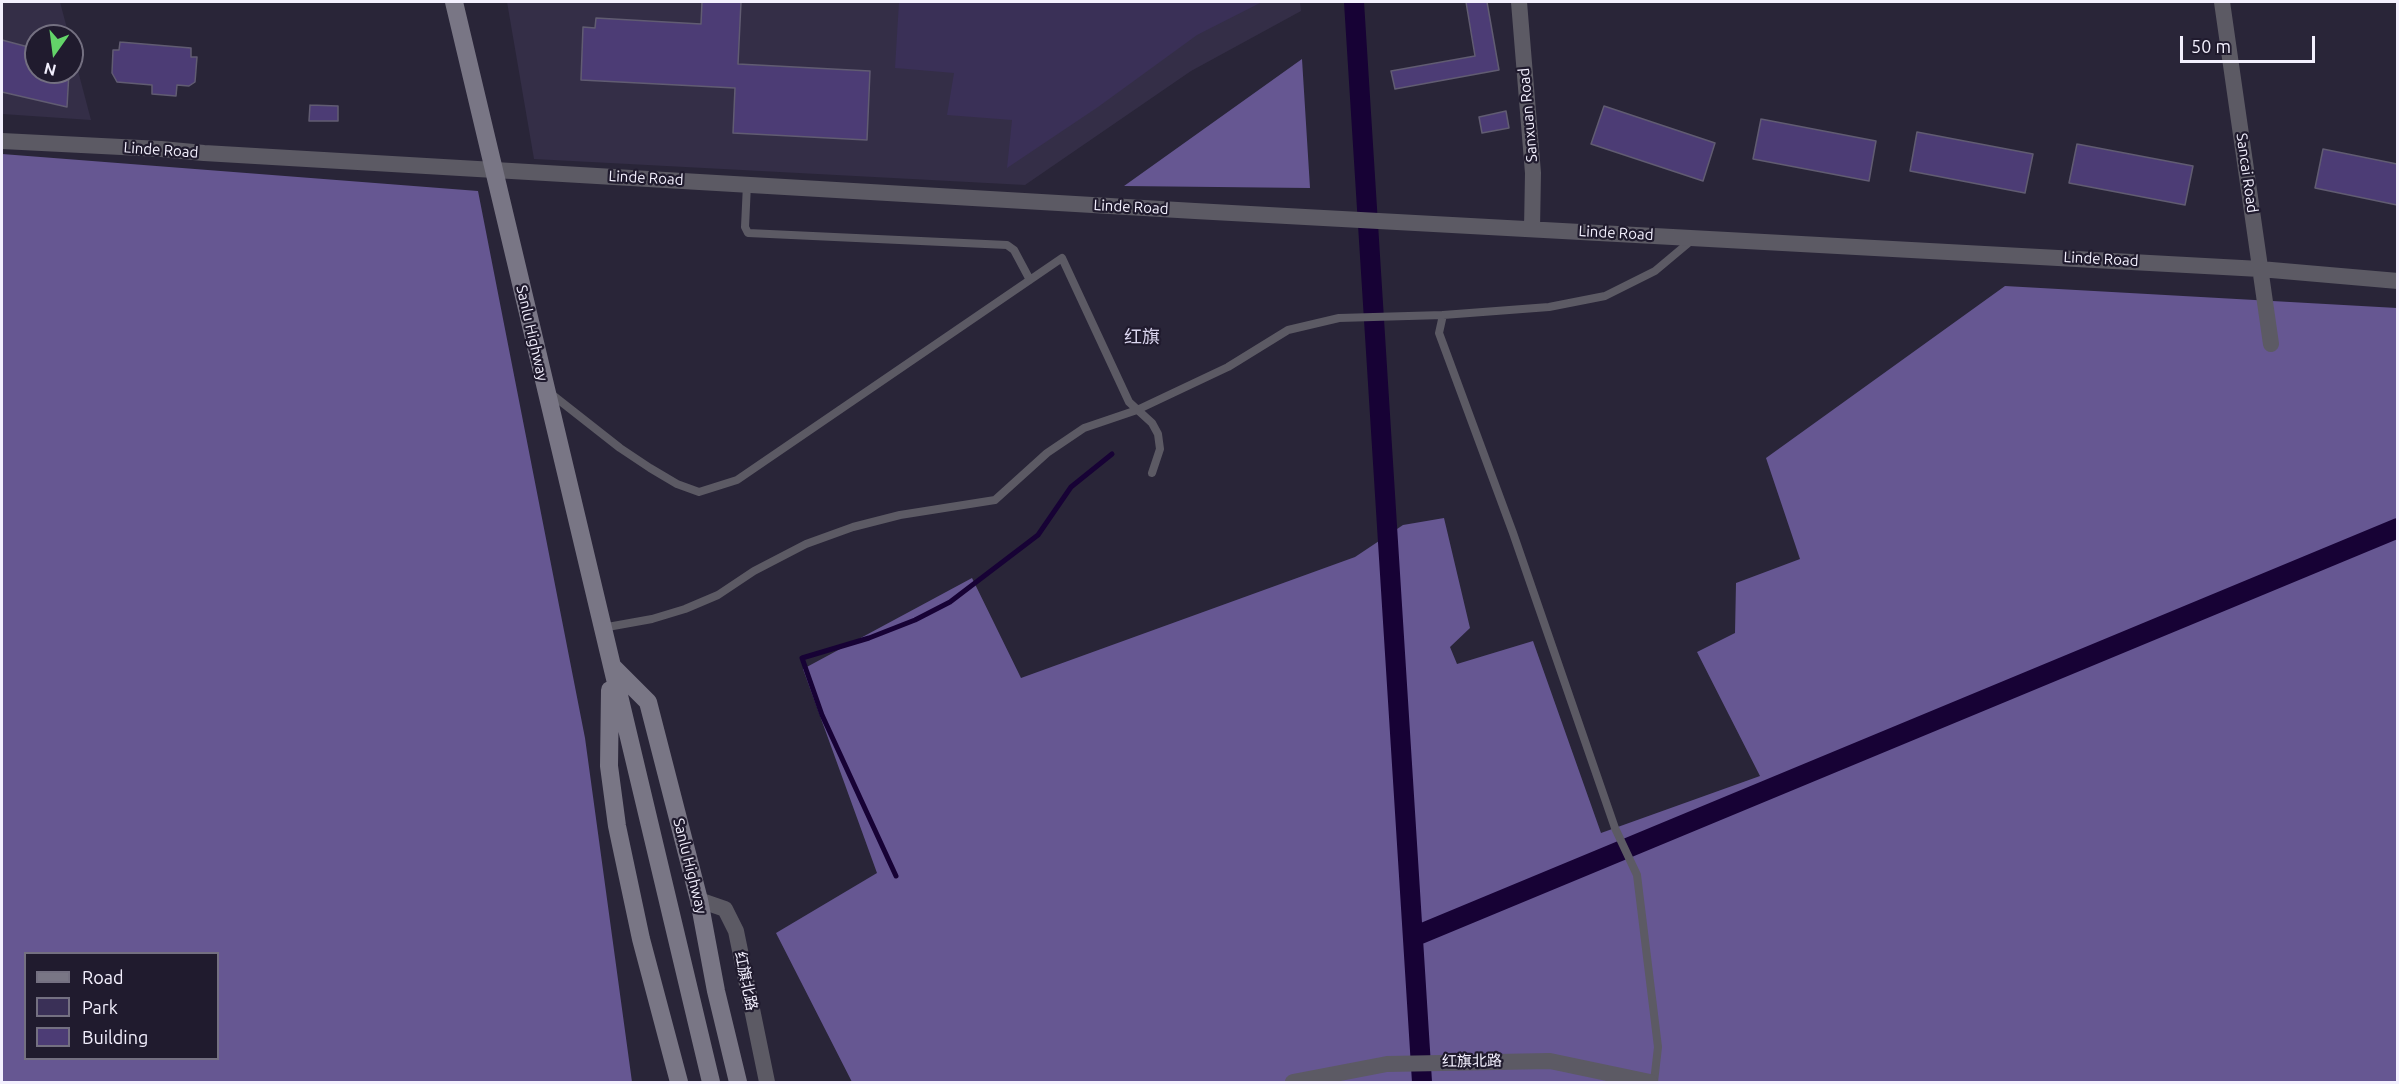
<!DOCTYPE html>
<meta charset="utf-8">
<style>
body{margin:0}
#map{position:relative;width:2399px;height:1084px;overflow:hidden;background:#292538;font-family:Ubuntu,sans-serif}
canvas{display:block}
.frame{position:absolute;inset:0;border:3px solid #f3f0fe;pointer-events:none}
.legend{position:absolute;left:24px;top:952px;width:195px;height:108px;box-sizing:border-box;background:#201b2e;border:2px solid #747081;margin:0;padding:8px 10px;list-style:none;font-size:18px;color:#f3f0fe}
.legend li{display:flex;align-items:center;gap:12px;height:30px}
.legend b{width:30px;border:2px solid #747081}
.north{position:absolute;left:24px;top:24px;width:60px;height:60px;box-sizing:border-box;background:#201b2e;border:2px solid #747081;border-radius:50%;rotate:194deg;font-size:16px;font-weight:700;line-height:24px;text-align:center;color:#f3f0fe}
.north::after{content:'';display:block;margin:auto;width:21px;height:27px;background:#63d469;clip-path:polygon(50% 0,100% 100%,50% 72%,0 100%)}
.scale{position:absolute;left:2180px;top:36px;width:135px;height:27px;box-sizing:border-box;border:3px solid #f3f0fe;border-top:0;padding-left:8px;font-size:18px;line-height:21px;white-space:nowrap;color:#f3f0fe;-webkit-text-stroke:4px #201b2e;paint-order:stroke}
</style>
<div id="map">
<canvas width="2399" height="1084"></canvas>
<div class="frame"></div>
<ul class="legend">
<li><b style="height:8px;background:#797685"></b>Road</li>
<li><b style="height:16px;background:#3a3057"></b>Park</li>
<li><b style="height:16px;background:#4c3c75"></b>Building</li>
</ul>
<div class="north">N</div>
<div class="scale">50 m</div>
</div>
<script>
const ctx = document.querySelector('canvas').getContext('2d');
ctx.lineJoin = 'round';
function fill(path, color) {
  ctx.fillStyle = color;
  ctx.fill(path, 'evenodd');
}
function shape(rows) {
  const path = new Path2D();
  for (const r of rows) {
    path.moveTo(r[0], r[1]);
    for (let i = 2; i < r.length; i += 2) path.lineTo(r[i], r[i + 1]);
  }
  return path;
}
function strokePath(path, color, width, dash) {
  ctx.strokeStyle = color;
  ctx.lineWidth = width;
  ctx.lineCap = dash ? 'butt' : 'round';
  ctx.setLineDash(dash || []);
  ctx.stroke(path);
}
function drawText(font, color, halo, rows, align = 'center') {
  ctx.font = font + ' Ubuntu,"Noto Sans SC",sans-serif';
  ctx.lineWidth = 4.5;
  ctx.setLineDash([]);
  ctx.textBaseline = 'middle';
  ctx.strokeStyle = halo;
  ctx.fillStyle = color;
  for (const [text, x, y, turn = 0] of rows) {
    ctx.save();
    ctx.translate(x, y);
    ctx.rotate((+turn || 0) * Math.PI / 180);
    ctx.textAlign = isNaN(turn) ? turn : align;
    if (halo) ctx.strokeText(text, 0, 0);
    ctx.fillText(text, 0, 0);
    ctx.restore();
  }
}
fill(shape([
 [2,2,60,2,69,36,36,36,36,72,72,72,72,48,91,120,2,114],
 [507,2,1300,2,1301,11,1191,71,1025,185,534,159]
]), '#342e47');
fill(shape([
 [899,2,1262,2,1197,35,1098,107,1007,168,1012,120,947,115,954,73,895,68]
]), '#3a3057');
fill(shape([
 [1302,59,1310,188,1124,186],
 [2,154,478,191,585,738,632,1082,2,1082],
 [26,954,218,954,218,1058,26,1058],
 [2005,286,2397,308,2397,1082,852,1082,776,933,877,873,803,669,972,578,1021,678,1355,557,1403,525,1444,518,1470,628,1450,647,1457,664,1533,641,1601,833,1760,776,1697,652,1735,633,1736,583,1800,559,1766,458]
]), '#665792');
strokePath(shape([
 [896,876,822,715,802,658,869,638,915,620,950,602,1038,535,1071,487,1112,454]
]), '#170235', 5);
strokePath(shape([
 [1354,2,1422,1082],
 [1413,937,2398,528]
]), '#170235', 20);
const building = shape([
 [702,2,741,2,738,64,870,71,867,140,733,133,735,88,581,80,583,27,595,28,596,18,701,24,702,2],
 [1466,2,1487,2,1499,70,1395,89,1391,71,1475,56,1466,2],
 [2,40,36,49,36,72,69,72,67,107,2,92,2,40],
 [120,42,191,48,191,57,197,57,195,82,189,86,177,85,176,96,152,94,152,85,117,82,112,73,113,50,119,50,120,42],
 [310,105,338,106,338,121,309,121,310,105],
 [1604,106,1715,143,1703,181,1591,144,1604,106],
 [1506,111,1509,128,1482,133,1479,117,1506,111],
 [1761,119,1876,141,1869,181,1753,159,1761,119],
 [1917,132,2033,154,2025,193,1910,171,1917,132],
 [2077,144,2193,166,2185,205,2069,183,2077,144],
 [2323,149,2397,164,2397,205,2315,188,2323,149]
]);
fill(building, '#4c3c75');
strokePath(building, '#615c72', 1.5);
strokePath(shape([
 [747,184,745,227,748,233,1007,245,1014,250,1030,280],
 [1443,315,1439,333,1513,533,1615,828,1637,875,1658,1047,1654,1082],
 [550,393,620,448,650,468,677,484,699,492,737,480,1062,258,1129,402,1152,423,1158,434,1160,449,1152,473],
 [602,628,652,619,685,609,718,595,754,571,806,544,853,527,900,515,995,500,1047,453,1084,428,1137,410,1228,367,1288,330,1339,318,1443,315,1549,307,1605,296,1655,271,1692,240]
]), '#5c5a64', 8);
strokePath(shape([
 [1519,2,1533,173,1532,229],
 [2222,2,2271,344],
 [2,141,161,149,204,153,1195,211,2260,269,2398,281],
 [699,900,725,909,736,931,767,1082],
 [1293,1082,1387,1064,1550,1061,1650,1082]
]), '#5c5a64', 16);
strokePath(shape([
 [454,2,711,1082],
 [612,666,648,702,699,900,716,991,738,1082],
 [610,690,609,766,617,826,641,939,679,1082]
]), '#797685', 18);
drawText('15px', '#f3f0fe', '#201b2e', [
 ["Sanxuan Road",1528,115,-95],
 ["Linde Road",161,150,4],
 ["Sancai Road",2247,173,82],
 ["Linde Road",646,178,3],
 ["Linde Road",1131,207,3],
 ["Linde Road",1616,233,3],
 ["Linde Road",2101,259,3],
 ["Sanlu Highway",532,333,77],
 ["Sanlu Highway",690,866,76],
 ["红旗北路",746,981,78],
 ["红旗北路",1472,1061,-1]
]);
drawText('18px', '#dbd6ef', '#201b2e', [
 ["红旗",1142,337]
]);
</script>
